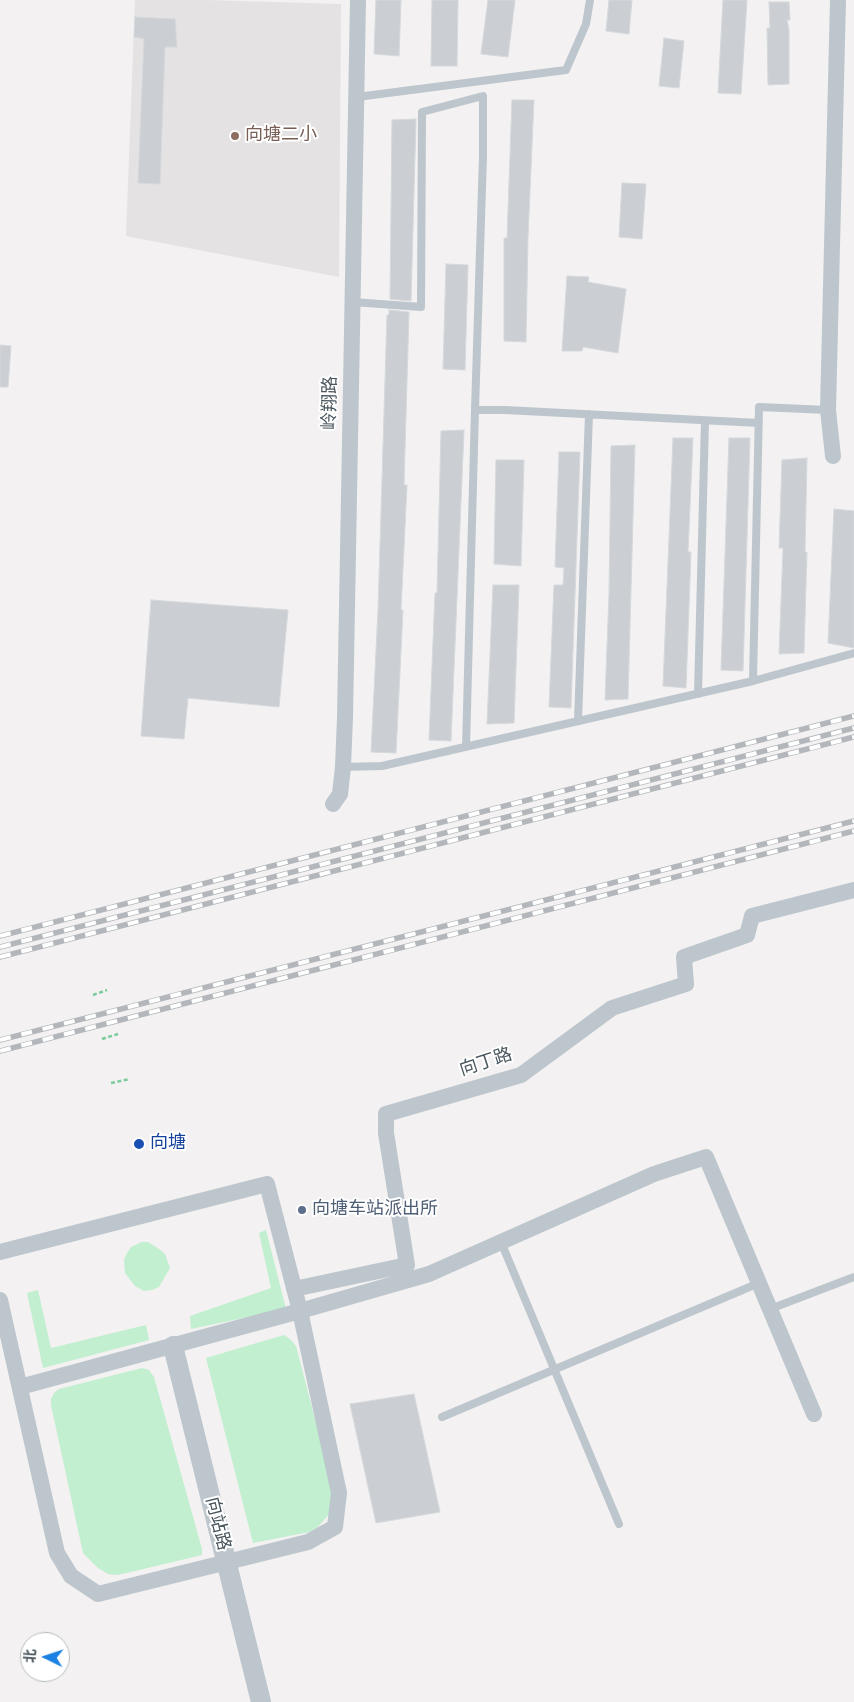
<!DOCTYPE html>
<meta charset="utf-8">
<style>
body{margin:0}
#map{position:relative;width:854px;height:1702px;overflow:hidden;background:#f3f1f1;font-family:"Nunito Sans","Noto Sans SC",sans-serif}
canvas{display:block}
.north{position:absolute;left:20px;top:1632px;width:50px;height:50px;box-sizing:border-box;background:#fff;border:1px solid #b6bbbf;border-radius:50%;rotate:274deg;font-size:14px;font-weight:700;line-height:20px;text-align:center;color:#49565e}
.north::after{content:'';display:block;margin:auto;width:18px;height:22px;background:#1b82e3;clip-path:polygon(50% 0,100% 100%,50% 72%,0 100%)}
</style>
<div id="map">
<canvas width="854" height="1702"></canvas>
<div class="north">北</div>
</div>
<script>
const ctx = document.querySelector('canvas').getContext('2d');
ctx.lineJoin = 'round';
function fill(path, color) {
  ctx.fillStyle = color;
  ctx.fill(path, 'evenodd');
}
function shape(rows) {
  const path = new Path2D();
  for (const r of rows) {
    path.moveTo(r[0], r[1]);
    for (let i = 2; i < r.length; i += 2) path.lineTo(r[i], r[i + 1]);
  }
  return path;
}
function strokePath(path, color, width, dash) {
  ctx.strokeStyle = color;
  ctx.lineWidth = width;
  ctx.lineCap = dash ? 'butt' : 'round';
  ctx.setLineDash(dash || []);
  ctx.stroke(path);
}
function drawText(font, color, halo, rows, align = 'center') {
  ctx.font = font + ' "Nunito Sans","Noto Sans SC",sans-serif';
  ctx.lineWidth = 4;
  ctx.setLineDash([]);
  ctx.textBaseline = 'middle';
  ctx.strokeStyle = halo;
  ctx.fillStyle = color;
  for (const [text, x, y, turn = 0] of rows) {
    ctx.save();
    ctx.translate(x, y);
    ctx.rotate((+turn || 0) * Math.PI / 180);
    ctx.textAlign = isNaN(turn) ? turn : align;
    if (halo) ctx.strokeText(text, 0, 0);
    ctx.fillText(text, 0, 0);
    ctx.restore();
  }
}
fill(shape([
 [135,0,206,0,341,4,339,277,126,236]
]), '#e4e2e3');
fill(shape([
 [266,1230,286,1309,191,1329,190,1316,271,1288,259,1233],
 [142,1242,148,1242,159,1249,165,1254,170,1268,159,1287,152,1290,144,1291,135,1286,125,1273,124,1260,127,1253,131,1247],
 [38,1290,51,1348,146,1325,149,1340,43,1368,27,1293],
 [284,1335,290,1339,296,1346,335,1496,330,1513,317,1528,309,1532,253,1543,206,1358],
 [142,1368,149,1370,154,1377,202,1549,202,1555,118,1575,108,1574,98,1568,83,1553,51,1405,51,1399,54,1393,59,1389]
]), '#c1efcf');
const building = shape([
 [376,0,401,0,399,56,374,54,376,0],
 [432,0,458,0,457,66,431,66,432,0],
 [488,0,515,0,508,57,481,54,488,0],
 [609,0,632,0,629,34,606,31,609,0],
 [723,0,747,0,741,94,718,93,723,0],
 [769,2,789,2,790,20,787,20,789,30,789,84,768,85,767,28,770,28,769,2],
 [135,17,175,19,177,47,165,47,160,184,138,183,144,39,134,37,135,17],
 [664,38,684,41,679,88,659,86,664,38],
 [512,100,534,100,528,237,526,342,504,341,504,238,507,238,512,100],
 [416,119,411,301,390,299,392,120,416,119],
 [622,183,646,184,642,239,619,237,622,183],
 [446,264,468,265,465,370,443,369,446,264],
 [567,276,589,277,588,282,626,289,618,353,583,347,582,351,562,351,567,276],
 [389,310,409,312,404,485,407,485,401,610,403,610,396,753,371,752,378,610,387,315,389,315,389,310],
 [0,345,11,346,8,387,0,387,0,345],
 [464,430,451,741,429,740,435,593,437,593,441,431,464,430],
 [673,438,693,438,688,552,691,552,686,688,663,686,673,438],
 [729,438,750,438,743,671,721,670,729,438],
 [635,445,628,699,605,700,609,594,611,446,635,445],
 [559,452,580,452,571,708,549,707,554,585,563,585,564,568,555,567,559,452],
 [807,458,805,552,807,552,804,653,779,654,783,548,779,548,782,460,807,458],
 [496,460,524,460,521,566,494,564,496,460],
 [834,509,854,511,854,648,828,643,834,509],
 [493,585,519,585,514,723,487,724,493,585],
 [151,600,288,610,279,707,188,698,184,739,141,736,151,600],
 [414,1394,440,1512,376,1523,350,1404,414,1394]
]);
fill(building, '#cbced3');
strokePath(building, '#d5d8dc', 1);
strokePath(shape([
 [93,995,107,990],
 [102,1039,118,1034],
 [111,1083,130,1079]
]), '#79cd9d', 2.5, [4, 2.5]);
strokePath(shape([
 [357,97,566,70,586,24,590,0],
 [353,302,421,307,422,112,483,96,483,156,475,410],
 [753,681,759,407,828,410],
 [698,694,705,421],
 [578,721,589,414],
 [466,747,475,410,505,410,759,423],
 [343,767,382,766,753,681,854,653],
 [501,1242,619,1524],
 [770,1309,854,1277],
 [442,1417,759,1283]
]), '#bdc6cd', 8);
strokePath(shape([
 [833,456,828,410,838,0],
 [333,804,340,794,343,767,345,717,358,0],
 [0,1252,267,1184,300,1311,339,1493,335,1527,308,1542,98,1594,71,1576,57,1553,0,1300],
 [294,1289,407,1265,386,1133,386,1114,521,1075,612,1008,686,984,684,957,747,935,752,916,854,890],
 [20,1387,300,1311,429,1274,654,1174,706,1157,814,1414]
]), '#bdc6cd', 16);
strokePath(shape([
 [173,1346,261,1702]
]), '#bdc6cd', 20);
const rail = shape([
 [0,936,854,716],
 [0,947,854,728],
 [0,957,854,737],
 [0,1040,854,821],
 [0,1051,854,831]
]);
strokePath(rail, '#b3b7bb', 5.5);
strokePath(rail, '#fff', 4, [11]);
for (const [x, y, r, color] of [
 [235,136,5,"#8d6e63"],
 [139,1144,6,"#1a4fb4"],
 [302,1210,5,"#5c6f8a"]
]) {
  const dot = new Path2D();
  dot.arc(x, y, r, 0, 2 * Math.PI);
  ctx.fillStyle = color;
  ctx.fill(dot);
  strokePath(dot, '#fff', 2);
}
drawText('18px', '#785e54', '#fff', [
 ["向塘二小",245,136]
], 'left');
drawText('18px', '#49565e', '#fff', [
 ["岭翔路",331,403,-89],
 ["向丁路",486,1063,-18],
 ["向站路",217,1524,76]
]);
drawText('18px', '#164399', '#fff', [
 ["向塘",150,1144]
], 'left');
drawText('18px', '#4e5e75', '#fff', [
 ["向塘车站派出所",312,1210]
], 'left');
</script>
